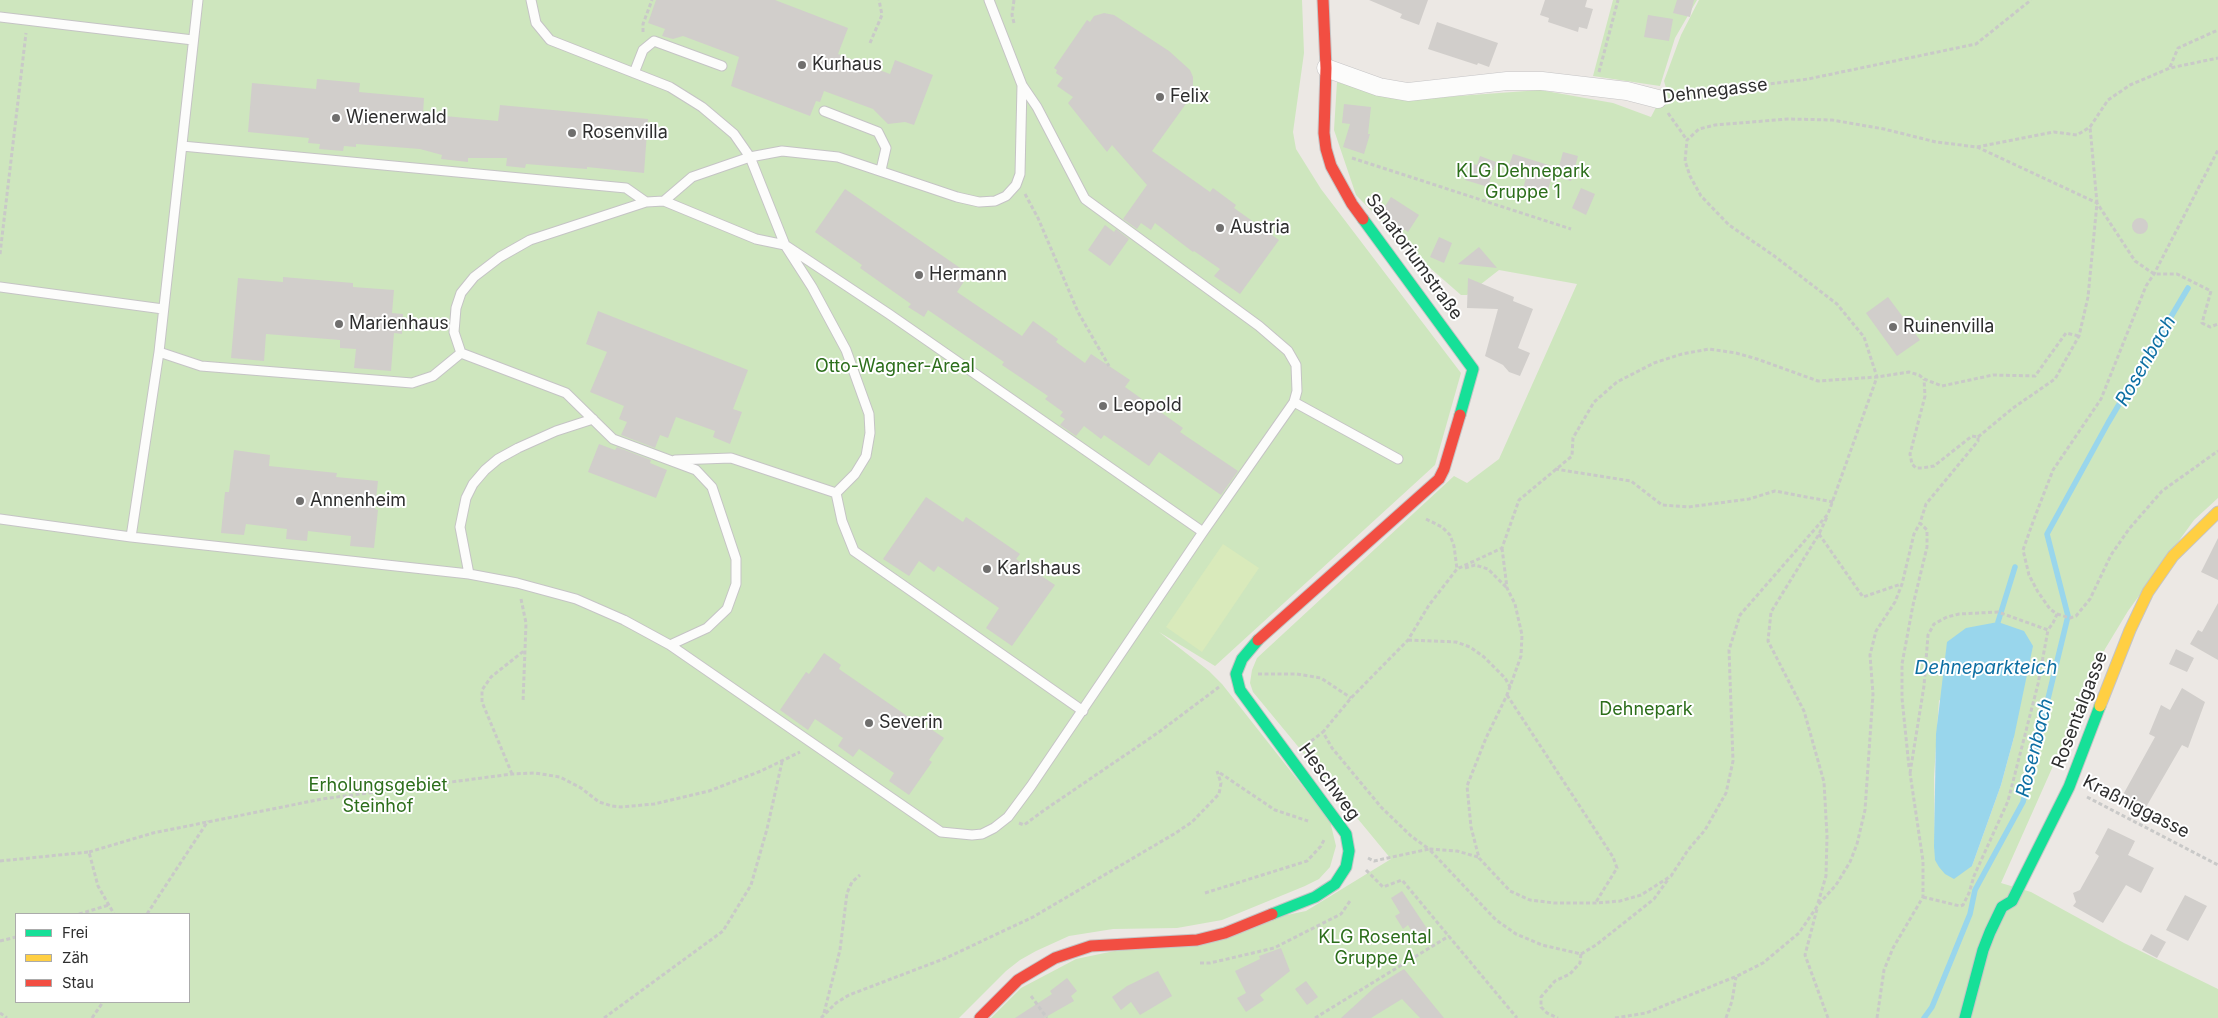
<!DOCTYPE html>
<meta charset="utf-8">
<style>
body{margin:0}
#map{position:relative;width:2218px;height:1018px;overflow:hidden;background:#ece8e4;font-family:Inter,sans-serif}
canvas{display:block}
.legend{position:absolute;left:15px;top:913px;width:175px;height:90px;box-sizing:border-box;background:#fff;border:1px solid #ababab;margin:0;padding:6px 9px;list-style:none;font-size:15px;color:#2e2e2e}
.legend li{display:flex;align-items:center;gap:10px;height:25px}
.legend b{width:25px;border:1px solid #ababab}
</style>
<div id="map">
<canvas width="2218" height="1018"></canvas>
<ul class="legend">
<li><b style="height:6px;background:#16e098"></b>Frei</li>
<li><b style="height:6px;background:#ffcf43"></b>Zäh</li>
<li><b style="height:6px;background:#f24e42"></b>Stau</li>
</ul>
</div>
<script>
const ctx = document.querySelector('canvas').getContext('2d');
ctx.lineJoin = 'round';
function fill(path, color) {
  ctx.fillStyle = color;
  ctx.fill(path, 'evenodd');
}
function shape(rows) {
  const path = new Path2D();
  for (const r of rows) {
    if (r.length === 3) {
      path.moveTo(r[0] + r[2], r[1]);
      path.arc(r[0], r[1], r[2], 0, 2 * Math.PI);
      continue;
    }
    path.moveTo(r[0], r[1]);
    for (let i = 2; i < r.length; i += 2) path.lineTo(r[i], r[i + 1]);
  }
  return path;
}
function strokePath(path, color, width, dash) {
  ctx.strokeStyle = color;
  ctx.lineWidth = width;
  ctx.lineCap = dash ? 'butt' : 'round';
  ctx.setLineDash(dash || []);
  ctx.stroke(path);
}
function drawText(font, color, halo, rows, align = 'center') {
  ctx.font = font + ' Inter,sans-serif';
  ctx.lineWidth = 4;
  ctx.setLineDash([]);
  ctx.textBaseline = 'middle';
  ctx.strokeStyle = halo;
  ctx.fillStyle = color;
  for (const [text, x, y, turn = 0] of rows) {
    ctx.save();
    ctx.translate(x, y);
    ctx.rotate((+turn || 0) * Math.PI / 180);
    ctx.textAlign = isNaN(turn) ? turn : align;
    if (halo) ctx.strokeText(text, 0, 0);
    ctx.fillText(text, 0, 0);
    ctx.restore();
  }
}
fill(shape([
 [0,0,1302,0,1304,53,1293,132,1296,149,1321,189,1461,373,1435,465,1215,666,1159,632,1209,671,1222,684,1330,821,1336,846,1330,867,1319,879,1305,886,1222,920,1177,928,1113,929,1069,936,1036,951,1020,960,1006,971,959,1018,0,1018],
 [16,914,189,914,189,1002,16,1002],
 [1613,0,1697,0,1675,38,1660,86,1593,76],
 [1699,0,2218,0,2218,498,2194,520,2128,611,2105,649,2001,883,2031,892,2124,943,2218,989,2218,1018,991,1018,1021,988,1076,959,1306,911,1391,859,1253,692,1250,683,1252,670,1257,658,1454,476,1467,483,1499,459,1577,284,1499,270,1467,295,1461,295,1413,253,1356,195,1334,130,1337,82,1404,100,1540,90,1613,103,1651,117,1666,88,1664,81,1681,35],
 [1939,700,2014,737,2001,785,1972,866,1935,860,1934,777]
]), '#cee6be');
fill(shape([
 [1223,544,1259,568,1202,652,1166,627]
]), '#d9eabb');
fill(shape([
 [1998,622,2024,631,2033,646,2014,737,2001,785,1972,866,1954,879,1945,874,1939,867,1935,860,1934,846,1936,734,1947,642,1966,628]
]), '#99d6ec');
strokePath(shape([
 [1998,622,2015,567],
 [1924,1018,1932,1007,1970,914,1975,890,2023,802,2068,616,2047,534,2108,423,2188,288]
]), '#99d6ec', 5.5);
fill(shape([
 [656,0,775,0,848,28,838,54,890,74,895,60,933,75,914,125,905,122,888,124,873,109,824,91,820,102,816,101,810,116,731,86,739,57,683,36,673,39,662,36,665,29,648,23],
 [1369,0,1428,0,1419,25,1400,18,1402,14],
 [1545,0,1587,0,1585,7,1593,9,1587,29,1579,27,1578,32,1548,22,1549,18,1540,15],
 [1677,0,1694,0,1690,17,1673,13],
 [1104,13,1114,15,1169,51,1190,70,1193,77,1193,94,1152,151,1210,192,1213,188,1236,205,1234,208,1279,240,1240,294,1214,276,1220,269,1194,251,1193,252,1155,223,1151,230,1141,223,1137,229,1123,219,1147,185,1112,145,1107,152,1068,103,1073,97,1057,86,1063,78,1056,73,1057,70,1054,68,1087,20,1090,22,1094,16],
 [1648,15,1673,19,1669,41,1644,37],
 [1437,22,1498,43,1489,67,1478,63,1477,65,1428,49],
 [317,79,360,83,359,92,424,98,423,114,498,121,500,105,648,119,644,173,587,167,587,169,526,164,525,168,506,166,507,158,468,158,468,162,441,159,442,155,420,149,356,144,356,147,344,146,343,151,319,149,320,144,308,143,309,138,248,132,252,83,316,89],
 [1344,104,1371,107,1368,134,1370,134,1364,154,1343,147,1350,124,1342,123],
 [1563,152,1578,156,1571,181,1556,177],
 [1513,154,1555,167,1545,199,1522,192,1526,178,1507,171],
 [1480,156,1496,162,1488,187,1465,180,1473,164,1477,165],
 [1581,188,1595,194,1586,215,1572,208],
 [845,189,969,274,957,292,1022,336,1033,321,1058,339,1056,342,1085,363,1091,354,1130,380,1125,387,1183,428,1180,432,1238,471,1221,495,1159,452,1149,466,1104,435,1101,439,1084,426,1076,436,1060,425,1065,419,1060,416,1063,412,1045,399,1048,396,1002,365,1004,362,928,310,924,317,908,307,911,304,860,268,862,265,815,232],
 [1391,197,1419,215,1408,232,1380,214],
 [2140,226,8],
 [1105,225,1114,232,1116,229,1129,239,1110,266,1088,250],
 [1439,237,1452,243,1444,263,1430,257],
 [1479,247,1497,268,1458,264],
 [283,277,353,283,353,287,394,290,392,313,403,314,402,334,394,333,391,371,354,368,356,349,340,348,340,340,266,334,264,361,231,358,238,278,283,282],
 [1468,278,1514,297,1513,301,1533,309,1518,348,1530,353,1520,376,1509,372,1503,365,1485,356,1498,309,1467,308],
 [1888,297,1920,340,1897,356,1866,313],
 [598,311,748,370,733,409,742,412,730,444,713,437,715,431,676,417,668,438,660,435,655,448,621,435,627,422,619,419,624,406,590,392,607,352,586,344],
 [599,444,615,450,617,447,651,460,650,463,667,470,656,498,588,472],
 [234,450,270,455,269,466,337,473,336,477,378,481,375,509,378,510,374,548,350,546,351,536,308,531,307,541,286,539,287,529,246,524,244,535,221,533,225,492,229,492],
 [926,497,963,522,966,517,1020,554,1016,559,1055,585,1012,646,986,628,999,608,938,566,934,572,919,561,909,576,883,559],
 [2218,538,2218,580,2201,572],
 [2218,603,2218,660,2190,644,2198,630,2202,632],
 [2176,649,2194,658,2187,672,2169,664],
 [824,653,841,665,839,669,926,729,928,727,944,738,929,760,932,762,909,795,889,781,894,773,859,749,853,757,838,746,843,738,815,719,808,730,780,710,806,672,809,674],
 [2182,688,2205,702,2188,748,2182,745,2142,814,2119,802,2155,737,2149,734,2161,705,2170,710],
 [2108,828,2135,841,2128,855,2154,868,2141,893,2126,885,2103,923,2073,906,2076,902,2073,893,2080,890,2099,856,2095,853],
 [1402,891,1432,936,1419,944,1408,925,1403,929,1395,916,1400,913,1391,898],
 [2185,895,2207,906,2188,941,2166,930],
 [2151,934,2166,942,2157,958,2142,950],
 [1281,948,1290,971,1260,995,1264,1000,1246,1012,1237,998,1246,993,1235,971,1260,959,1259,956],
 [1404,969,1444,1018,1420,1018,1402,999,1371,1018,1341,1018,1375,987],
 [1158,971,1172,996,1140,1015,1131,1002,1121,1010,1112,997,1127,986],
 [1067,978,1077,991,1071,996,1074,1001,1044,1018,1015,1018,1052,994,1050,991],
 [1306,981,1318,997,1307,1005,1295,989]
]), '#d1cecb');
const lane = shape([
 [531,0,536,23,550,40,670,87,702,107,734,134,750,157,785,245,812,287,846,350,869,414,870,433,866,456,855,474,836,493,731,458,675,460],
 [0,17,193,40],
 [634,73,643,50,654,41,722,66],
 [824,111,878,132,886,148,881,170],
 [182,146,626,188,646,202],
 [664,201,692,177,750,157,782,151,838,157,957,197,979,202,995,201,1006,196,1016,185,1020,174,1022,85],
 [0,287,163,309],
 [159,352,201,366,412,383,433,376,461,353],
 [1294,402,1398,459],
 [836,493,842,521,854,551,1083,711],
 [0,519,131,537,469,574,517,583,576,599,624,620,670,645,941,832,972,835,982,834,994,828,1008,817,1031,786,1203,532,1294,402,1297,391,1296,365,1288,351,1259,326,1085,199,1037,107,1022,85,989,0],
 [131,537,159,352,198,0],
 [469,574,460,527,466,498,473,484,485,470,498,459,518,448,556,431,593,419],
 [670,645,707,628,727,609,736,584,736,559,712,487,696,470,613,439,566,393,461,353,454,332,456,308,461,293,474,277,500,257,530,240,646,202,664,201,756,239,785,245,889,314,1203,532]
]);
const street = shape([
 [1326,68,1379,87,1408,92,1507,81,1542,81,1627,91,1658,99]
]);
const fast = shape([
 [1363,219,1473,369,1460,415],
 [1258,640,1242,659,1236,674,1240,690,1346,834,1349,851,1346,867,1335,884,1315,897,1272,914],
 [1965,1018,1983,950,1990,932,2002,907,2012,901,2069,787,2100,706]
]);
const slow = shape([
 [2100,706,2130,630,2148,592,2173,556,2218,512]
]);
const jam = shape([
 [1323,0,1326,68,1324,133,1326,149,1331,166,1352,204,1363,219],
 [1258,640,1439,479,1444,469,1460,415],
 [980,1018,1018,980,1055,958,1091,946,1197,940,1225,933,1272,914]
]);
strokePath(lane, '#c5c4c5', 11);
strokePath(street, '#c5c4c5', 19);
strokePath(fast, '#c5c4c5', 13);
strokePath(slow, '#c5c4c5', 13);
strokePath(jam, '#c5c4c5', 13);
strokePath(shape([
 [1014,0,1012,15,1014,23],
 [643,32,643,24,652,0],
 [870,43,882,15,879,0],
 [2170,67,2178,48,2218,30],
 [1599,72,1618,0],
 [1674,96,1808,79,1976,44,2031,0],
 [1668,113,1687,140],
 [1977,147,2097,203,2135,261,2154,274,2177,274,2211,291,2202,323,2210,327,2218,324],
 [1352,158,1571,229],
 [1025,194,1038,218,1078,312,1109,366],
 [0,254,26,33],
 [1978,437,2013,408,2055,379,2079,336,2088,297,2097,203,2090,127],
 [1555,469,1631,481,1662,505,1688,507,1749,499,1775,491,1833,502],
 [1426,519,1442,527,1450,535,1454,546,1457,569],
 [1819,534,1863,597,1901,584],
 [1502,548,1507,588,1515,604,1522,635,1521,656,1507,695,1486,738,1467,786,1471,827,1479,858,1510,891,1530,900,1554,903,1596,903,1620,901,1641,895,1671,876,1688,850,1705,830,1726,793,1733,761,1729,650,1740,615,1828,514,1877,377,1864,337,1837,304,1773,255,1729,225,1701,196,1690,176,1685,161,1687,140,1699,129,1715,125,1788,119,1832,120,1884,129,1936,142,1977,147,2054,132,2077,135,2090,127,2108,100,2130,85,2170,68,2218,58],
 [1465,568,1475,565,1488,569,1507,588],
 [521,599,526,623,523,702],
 [2057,614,2070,618,2076,616,2090,599,2111,555,2129,529,2162,491,2218,451],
 [1408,640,1456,642,1470,647,1484,657,1505,678,1510,687],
 [1258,674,1297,674,1321,678,1351,698],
 [1507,695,1613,857,1617,868,1596,902],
 [1306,745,1323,732],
 [1909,767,1902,698,1902,664,1913,605,1927,547,1927,530,1920,523,1926,504,1978,441,1978,437,1972,436,1934,466,1922,468,1916,468,1912,464,1910,454,1925,396,1924,379],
 [1220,773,1275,810,1308,821],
 [1910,773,1924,686,1928,635,1934,624,1947,617,1959,614,1998,612,2048,630,2053,623,2057,614,2050,609,2038,592,2029,575,2023,550,2034,519,2053,470,2101,399,2146,286,2154,274,2218,150],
 [512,774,482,702,482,690,491,677,525,650],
 [2087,797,2218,865],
 [1019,823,1024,825,1043,811,1159,732,1219,687],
 [89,852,153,833,322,799,512,774,535,773,560,777,581,788,599,802,612,806,621,807,654,804,709,791,761,771,800,752],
 [1478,857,1457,851,1429,849,1411,836,1381,807,1332,748,1323,732,1351,698,1408,640,1429,605,1457,569,1502,548,1519,500,1572,456,1573,438,1594,402,1617,382,1654,363,1682,354,1709,349,1736,353,1757,359,1818,381,1877,377,1909,372,1919,375,1924,379,1942,386,1993,375,2035,376,2066,333,2079,336],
 [1368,858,1374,861,1429,849,1496,920,1516,934,1542,945,1581,954,1580,963,1570,974,1555,981,1541,997,1541,1007,1547,1013,1558,1018],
 [0,861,89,852,98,886,114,914],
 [1366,870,1383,887,1402,880,1517,1018],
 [1205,893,1307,861,1321,846,1324,840],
 [1923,897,1960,906,1963,905,1969,893,1974,876,2008,801,2038,684,2048,630],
 [1818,903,1826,876,1827,836,1824,782,1804,711,1768,641,1771,612,1819,534,1827,517],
 [1817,909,1805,955,1828,1018],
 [79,914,109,905],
 [147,914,208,821],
 [0,941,16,937],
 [1581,954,1596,945,1654,899,1669,878],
 [1200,963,1210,963,1274,948,1341,914,1350,901],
 [1031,996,1047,1018],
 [0,1013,7,1018],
 [824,1013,840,950,847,893,852,882,860,875],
 [92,1018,103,1002],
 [604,1018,723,931,751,885,767,829,782,762],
 [821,1018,836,1003,849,995,946,958,1033,917,1174,834,1192,822,1219,794,1221,783,1217,771],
 [1315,1018,1449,936],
 [1615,1018,1646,1013,1737,976,1763,963,1799,933,1818,905,1836,885,1850,862,1857,844,1865,810,1873,694,1870,655,1876,631,1895,602,1902,584,1914,534,1920,523],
 [1726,1018,1732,1001,1736,977],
 [1877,1018,1884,970,1893,948,1923,897,1923,861,1910,773]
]), '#c9c9c8', 3, [4, 2.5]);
strokePath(lane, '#fcfcfb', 9);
strokePath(street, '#fcfcfb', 18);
strokePath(fast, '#16e098', 11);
strokePath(slow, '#ffcf43', 11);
strokePath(jam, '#f24e42', 11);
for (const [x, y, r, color] of [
 [802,65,5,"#706f6e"],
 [1160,97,5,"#706f6e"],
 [336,118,5,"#706f6e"],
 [572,133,5,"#706f6e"],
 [1220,228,5,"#706f6e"],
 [919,275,5,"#706f6e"],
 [339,324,5,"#706f6e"],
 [1893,327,5,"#706f6e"],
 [1103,406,5,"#706f6e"],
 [300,501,5,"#706f6e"],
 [987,569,5,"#706f6e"],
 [869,723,5,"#706f6e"]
]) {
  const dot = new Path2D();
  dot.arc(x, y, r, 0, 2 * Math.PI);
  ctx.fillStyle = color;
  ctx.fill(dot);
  strokePath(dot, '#fff', 2);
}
drawText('18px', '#2e2e2e', '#fff', [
 ["Kurhaus",812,65],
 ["Felix",1170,97],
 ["Wienerwald",346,118],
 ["Rosenvilla",582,133],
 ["Austria",1230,228],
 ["Hermann",929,275],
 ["Marienhaus",349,324],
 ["Ruinenvilla",1903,327],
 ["Leopold",1113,406],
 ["Annenheim",310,501],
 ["Karlshaus",997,569],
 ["Severin",879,723]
], 'left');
drawText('18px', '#2e2e2e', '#fff', [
 ["Dehnegasse",1715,91,-7],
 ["Sanatoriumstraße",1414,257,54],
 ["Rosentalgasse",2080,710,-69],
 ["Heschweg",1329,782,54],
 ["Kraßniggasse",2136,807,27]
]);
drawText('18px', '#2c6e1b', '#fff', [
 ["KLG Dehnepark",1523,172],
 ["Gruppe 1",1523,193],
 ["Otto-Wagner-Areal",895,367],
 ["Dehnepark",1646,710],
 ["Erholungsgebiet",378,786],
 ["Steinhof",378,807],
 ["KLG Rosental",1375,938],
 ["Gruppe A",1375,959]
]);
drawText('italic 19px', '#0d6fa3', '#fff', [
 ["Rosenbach",2146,361,-60],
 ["Dehneparkteich",1986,668],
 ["Rosenbach",2035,748,-76]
]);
</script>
